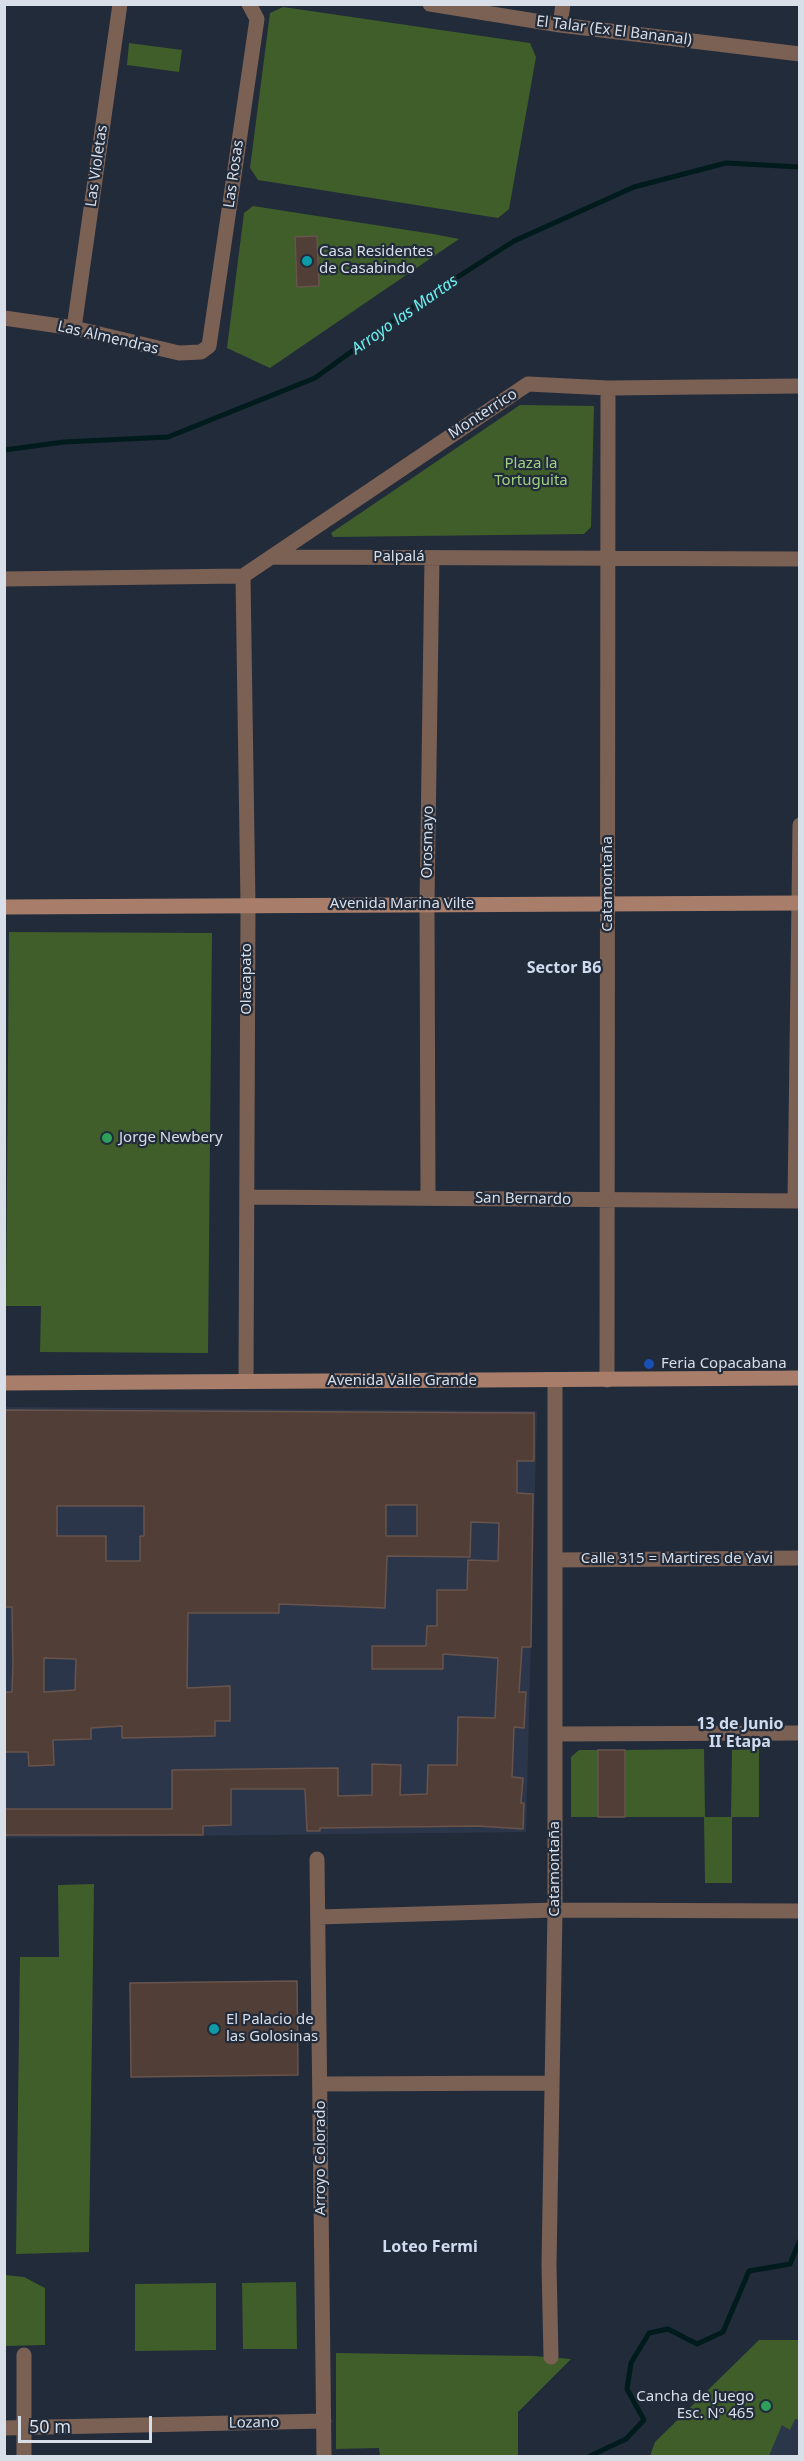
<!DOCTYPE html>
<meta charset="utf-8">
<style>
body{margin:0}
#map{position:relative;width:804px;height:2461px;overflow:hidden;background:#222b3a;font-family:"Noto Sans",sans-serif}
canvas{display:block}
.frame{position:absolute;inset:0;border:6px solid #d9dfe9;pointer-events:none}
.scale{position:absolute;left:18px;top:2416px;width:134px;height:27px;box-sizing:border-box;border:3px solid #d9dfe9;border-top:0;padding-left:8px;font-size:18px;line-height:21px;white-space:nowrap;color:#d9dfe9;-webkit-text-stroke:4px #222b3a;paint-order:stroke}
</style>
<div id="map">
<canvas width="804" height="2461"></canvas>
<div class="frame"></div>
<div class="scale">50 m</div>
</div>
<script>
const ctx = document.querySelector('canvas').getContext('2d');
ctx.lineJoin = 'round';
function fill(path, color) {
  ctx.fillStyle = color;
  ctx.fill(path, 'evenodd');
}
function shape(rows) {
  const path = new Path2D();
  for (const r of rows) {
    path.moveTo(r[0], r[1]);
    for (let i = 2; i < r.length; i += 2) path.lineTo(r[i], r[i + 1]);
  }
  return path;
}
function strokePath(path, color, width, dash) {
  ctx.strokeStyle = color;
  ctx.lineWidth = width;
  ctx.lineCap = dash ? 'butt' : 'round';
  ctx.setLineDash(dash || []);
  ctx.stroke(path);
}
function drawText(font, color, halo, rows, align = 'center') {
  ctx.font = font + ' "Noto Sans",sans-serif';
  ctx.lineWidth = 4.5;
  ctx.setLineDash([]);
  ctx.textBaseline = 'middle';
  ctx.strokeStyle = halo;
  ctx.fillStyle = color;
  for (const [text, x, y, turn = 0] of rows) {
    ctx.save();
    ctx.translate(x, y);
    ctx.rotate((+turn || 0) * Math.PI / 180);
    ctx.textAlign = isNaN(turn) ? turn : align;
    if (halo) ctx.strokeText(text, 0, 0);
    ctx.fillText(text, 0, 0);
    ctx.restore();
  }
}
fill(shape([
 [4,1407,537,1411,526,1832,5,1838],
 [796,2418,799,2420,799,2456,769,2456,782,2425]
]), '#2b364a');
fill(shape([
 [283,7,530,43,536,57,509,209,498,218,258,180,250,168,270,13],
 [129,43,182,50,179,72,127,65],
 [253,206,433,234,459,239,270,368,227,348,244,213],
 [520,405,594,406,591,527,584,534,333,537,331,533],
 [9,932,212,933,208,1353,40,1352,41,1306,6,1306],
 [704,1749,705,1817,731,1817,732,1750,759,1749,759,1817,732,1817,732,1883,705,1883,704,1817,625,1817,625,1750],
 [579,1750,598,1750,598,1817,571,1817,571,1757],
 [94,1884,89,2252,16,2254,20,1957,59,1957,58,1885],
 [5,2275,24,2277,45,2288,45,2345,5,2346],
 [296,2282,297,2349,243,2349,242,2283],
 [216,2283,216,2350,135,2351,135,2284],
 [759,2340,799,2340,799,2420,795,2419,790,2430,782,2425,769,2456,650,2456,655,2442],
 [336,2353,533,2356,571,2359,518,2412,518,2456,380,2456,379,2448,336,2449]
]), '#3f5e2a');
strokePath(shape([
 [4,450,64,442,168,437,315,378,428,296,514,241,634,187,726,163,800,167],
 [590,2456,626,2439,644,2420,627,2389,631,2363,649,2333,668,2329,697,2344,723,2332,749,2271,790,2264,800,2240]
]), '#001b1c', 5);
const building = shape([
 [317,236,319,286,297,287,295,237,317,236],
 [4,1410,534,1413,534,1461,517,1461,517,1493,533,1494,531,1647,522,1647,519,1692,526,1692,524,1728,514,1727,512,1777,523,1778,521,1803,524,1803,523,1829,478,1826,320,1828,320,1831,307,1831,305,1789,231,1789,231,1825,203,1826,203,1835,4,1835,4,1809,172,1809,172,1770,338,1768,338,1796,372,1795,372,1764,401,1765,400,1795,427,1794,428,1765,457,1765,458,1717,495,1718,498,1658,443,1654,443,1669,372,1669,372,1646,426,1646,427,1626,437,1626,437,1590,467,1590,468,1560,498,1561,499,1523,471,1522,470,1557,387,1556,385,1608,279,1604,279,1613,188,1613,187,1688,230,1686,230,1721,215,1721,215,1736,122,1738,122,1726,91,1728,91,1739,53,1740,54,1765,29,1766,28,1752,4,1752,4,1692,12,1692,13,1664,12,1607,4,1607,4,1410],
 [386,1505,417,1505,417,1536,386,1536,386,1505],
 [57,1506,144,1506,144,1536,140,1536,140,1561,106,1561,106,1536,57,1536,57,1506],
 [44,1658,76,1659,75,1690,44,1692,44,1658],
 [598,1750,625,1750,625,1817,598,1817,598,1750],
 [297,1981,298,2075,131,2077,130,1983,297,1981]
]);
fill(building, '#513e36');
strokePath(building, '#68544c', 1.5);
strokePath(shape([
 [430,4,560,25,800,54],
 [560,25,563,4],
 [4,318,74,328,179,353,201,352,209,346,257,19,249,4],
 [74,328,120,4],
 [273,557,800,559],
 [243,576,248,905,246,1381],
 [4,579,243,576,528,384,608,388,800,386],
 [247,1197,800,1201],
 [428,1198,427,904,432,558],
 [795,1201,800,825],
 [607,1380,608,388],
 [555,1560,800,1558],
 [555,1734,800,1733],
 [317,1859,324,2456],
 [318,1917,555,1910,800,1911],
 [321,2084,552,2083],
 [24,2355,24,2456],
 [551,2357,549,2265,555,1910,555,1380],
 [4,2428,324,2421]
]), '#7b6054', 15);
strokePath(shape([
 [4,907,800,903],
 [4,1383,800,1378]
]), '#a87e6a', 15);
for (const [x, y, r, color] of [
 [307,261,6,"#0f9aa8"],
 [107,1138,6,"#2e9e5b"],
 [649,1364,6,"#1a4fb4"],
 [214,2029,6,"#0f9aa8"],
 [766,2406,6,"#2e9e5b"]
]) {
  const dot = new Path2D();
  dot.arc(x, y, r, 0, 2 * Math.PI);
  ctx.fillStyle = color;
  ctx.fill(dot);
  strokePath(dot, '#222b3a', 2);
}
drawText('15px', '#d9dfe9', '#222b3a', [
 ["El Talar (Ex El Bananal)",614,31,7],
 ["Las Violetas",97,166,-82],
 ["Las Rosas",234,174,-82],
 ["Las Almendras",108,338,13],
 ["Monterrico",483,414,-33],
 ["Palpalá",399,557],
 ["Orosmayo",428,842,-89],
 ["Catamontaña",608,884,-90],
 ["Avenida Marina Vilte",402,904],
 ["Olacapato",247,979,-90],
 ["San Bernardo",523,1199,1],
 ["Avenida Valle Grande",402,1381],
 ["Calle 315 = Martires de Yavi",677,1559],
 ["Catamontaña",555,1869,-90],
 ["Arroyo Colorado",321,2158,-90],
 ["Lozano",254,2423,-1]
]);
drawText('15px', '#d9dfe9', '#222b3a', [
 ["Casa Residentes",319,252],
 ["de Casabindo",319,269],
 ["Jorge Newbery",119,1138],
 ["Feria Copacabana",661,1364],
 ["El Palacio de",226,2020],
 ["las Golosinas",226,2037],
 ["Cancha de Juego",754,2397,"right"],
 ["Esc. Nº 465",754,2414,"right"]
], 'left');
drawText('15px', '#a0d181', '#222b3a', [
 ["Plaza la",531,464],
 ["Tortuguita",531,481]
]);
drawText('italic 16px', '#69f2f2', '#222b3a', [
 ["Arroyo las Martas",405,315,-35]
]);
drawText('bold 16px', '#cfdbee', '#222b3a', [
 ["Sector B6",564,968],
 ["13 de Junio",740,1724],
 ["II Etapa",740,1742],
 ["Loteo Fermi",430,2247]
]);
</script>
